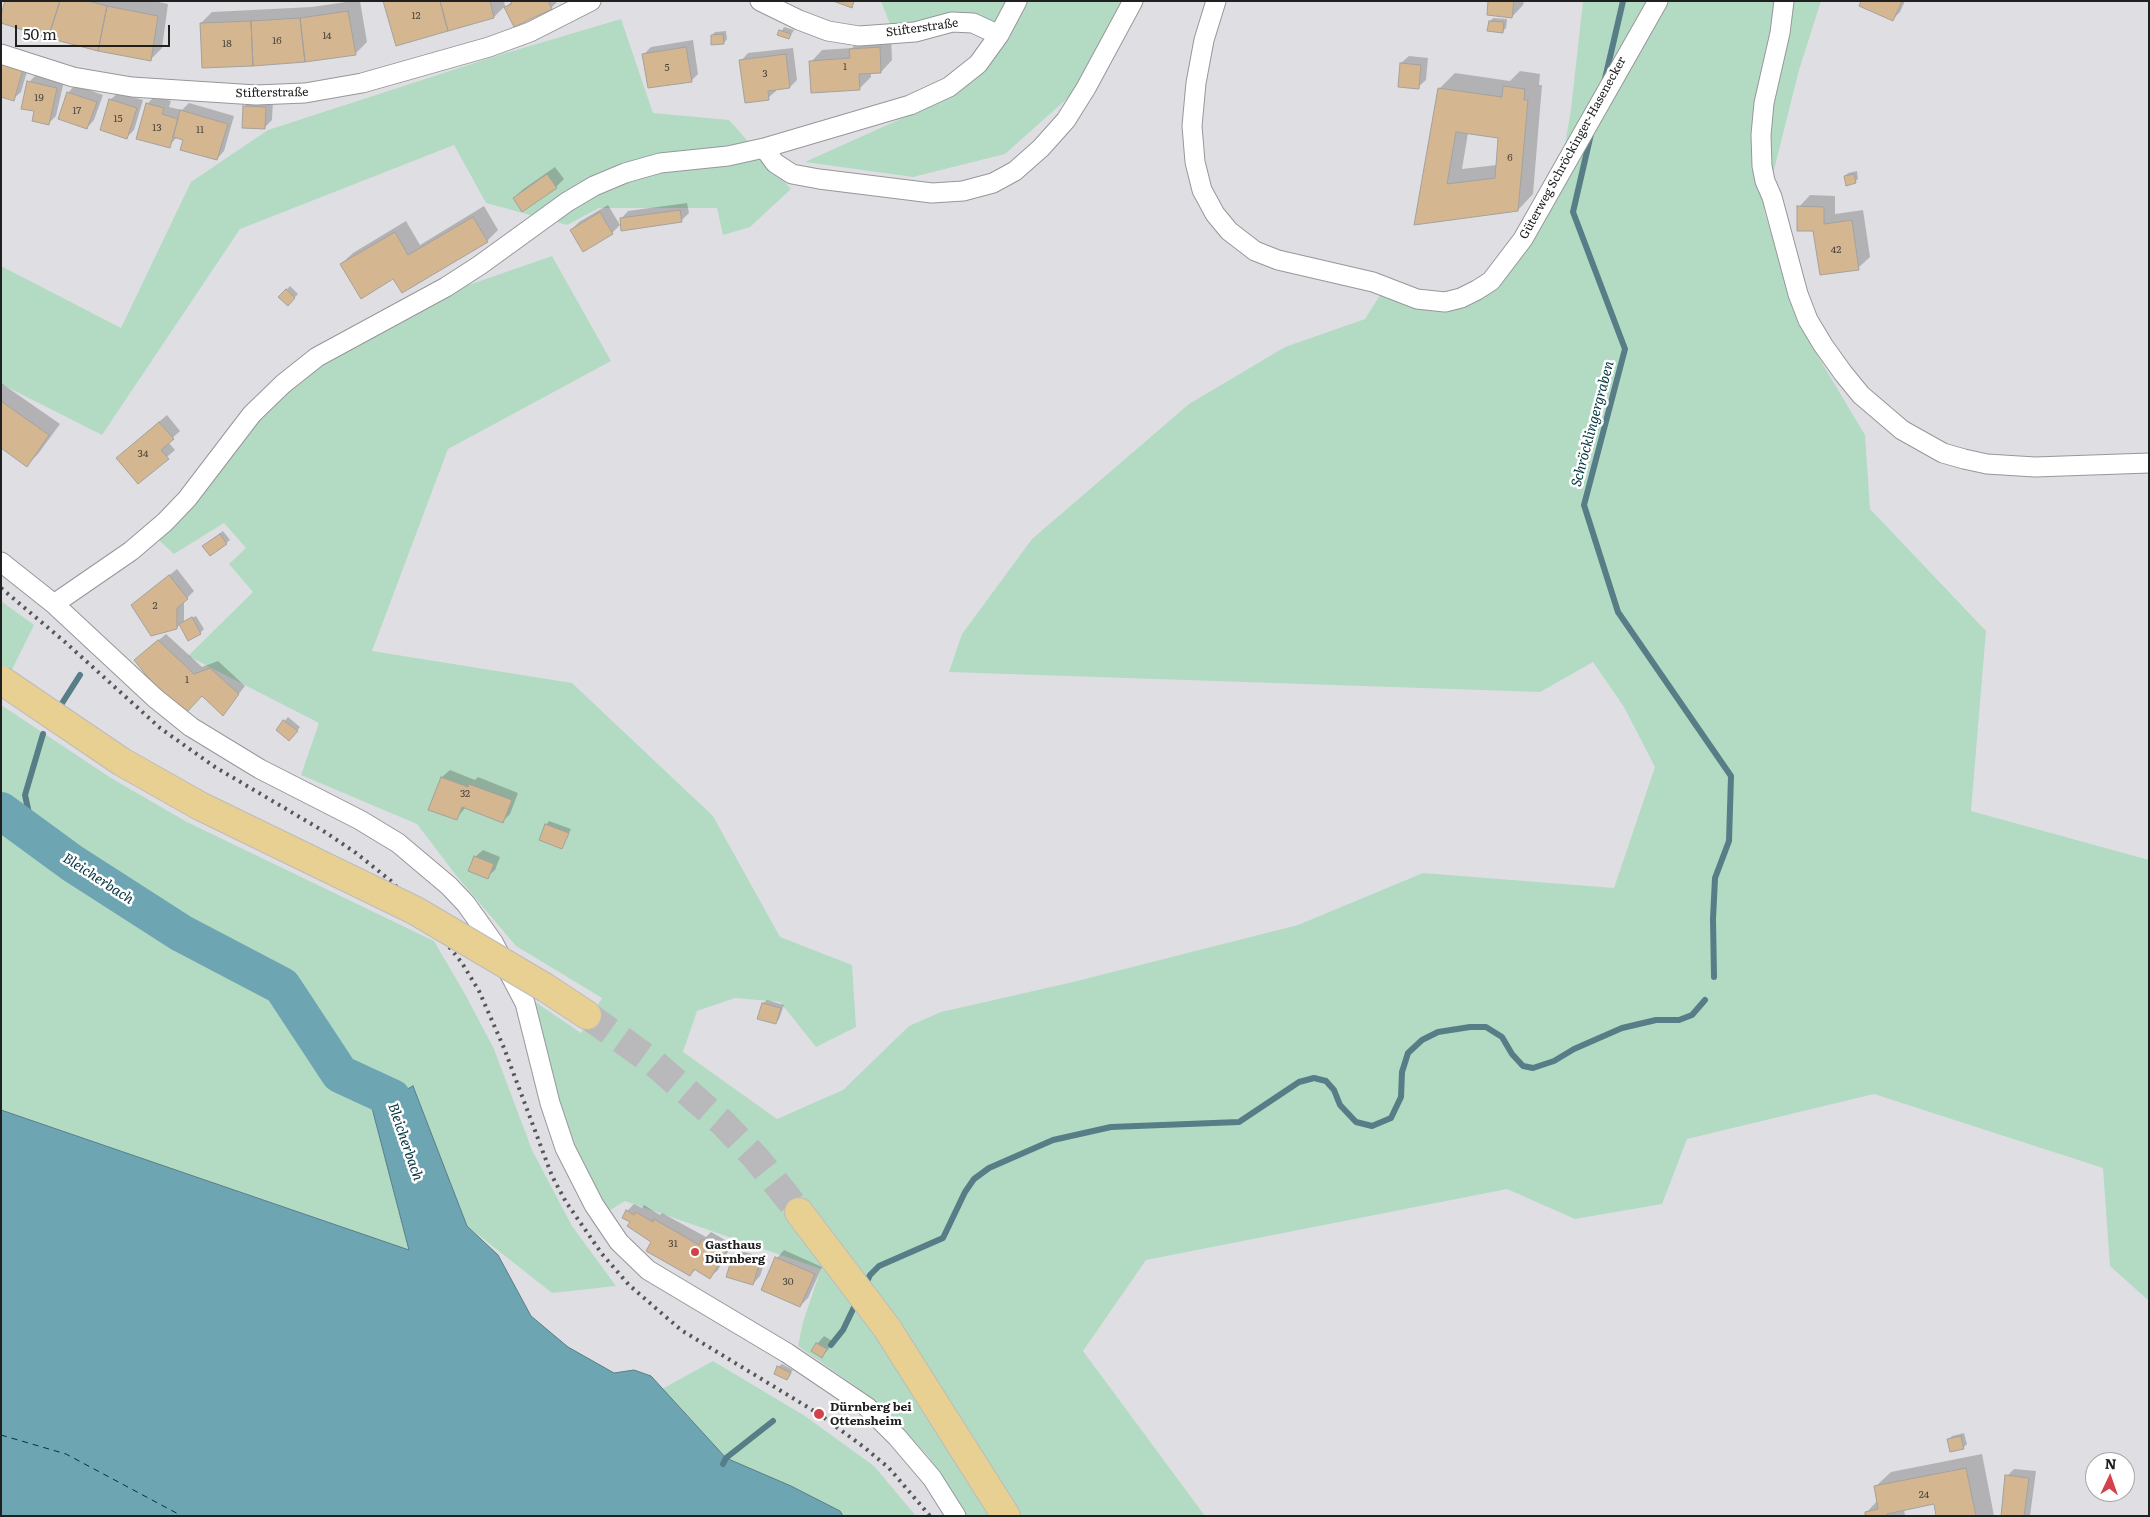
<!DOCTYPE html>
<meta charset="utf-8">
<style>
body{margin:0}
#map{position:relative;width:2150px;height:1517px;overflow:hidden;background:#dfdfe3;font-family:Literata,serif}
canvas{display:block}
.frame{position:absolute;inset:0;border:2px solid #202021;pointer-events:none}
.north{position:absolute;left:2085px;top:1452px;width:50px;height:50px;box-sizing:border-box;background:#fff;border:1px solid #a6a6a6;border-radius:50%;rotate:3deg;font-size:14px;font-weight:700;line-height:20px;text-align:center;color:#202021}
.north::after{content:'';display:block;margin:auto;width:18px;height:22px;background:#d2424b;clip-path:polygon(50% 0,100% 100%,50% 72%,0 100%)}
.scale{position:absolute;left:15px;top:25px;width:155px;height:22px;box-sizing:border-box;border:2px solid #202021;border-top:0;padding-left:6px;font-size:15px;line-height:18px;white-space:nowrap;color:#202021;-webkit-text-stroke:4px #fff;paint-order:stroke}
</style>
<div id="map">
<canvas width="2150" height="1517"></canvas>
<div class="frame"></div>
<div class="north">N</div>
<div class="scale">50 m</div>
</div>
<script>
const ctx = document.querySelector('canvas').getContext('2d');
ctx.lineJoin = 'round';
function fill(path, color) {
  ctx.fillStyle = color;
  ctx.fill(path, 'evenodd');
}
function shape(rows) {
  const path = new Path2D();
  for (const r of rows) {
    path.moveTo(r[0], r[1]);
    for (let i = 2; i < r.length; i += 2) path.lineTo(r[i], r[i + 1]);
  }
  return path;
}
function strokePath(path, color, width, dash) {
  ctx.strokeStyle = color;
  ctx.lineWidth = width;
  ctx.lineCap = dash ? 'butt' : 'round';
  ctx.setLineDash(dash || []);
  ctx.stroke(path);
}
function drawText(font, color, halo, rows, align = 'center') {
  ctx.font = font + ' Literata,serif';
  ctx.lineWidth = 5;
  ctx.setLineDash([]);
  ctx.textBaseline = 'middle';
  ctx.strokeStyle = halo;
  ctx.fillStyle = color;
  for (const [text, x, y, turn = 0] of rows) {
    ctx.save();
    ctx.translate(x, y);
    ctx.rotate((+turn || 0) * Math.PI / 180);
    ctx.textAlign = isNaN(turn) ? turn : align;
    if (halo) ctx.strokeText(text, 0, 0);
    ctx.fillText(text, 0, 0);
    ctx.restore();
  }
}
fill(shape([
 [881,1,1124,1,1070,96,1005,154,913,177,805,162,936,103,1011,37,963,15,891,27],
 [1583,1,1821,1,1799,70,1764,210,1798,323,1865,435,1870,509,1986,631,1971,811,2149,860,2149,1301,2110,1266,2103,1168,1874,1094,1687,1139,1662,1204,1575,1219,1507,1189,1146,1260,1083,1351,1205,1516,965,1516,928,1456,872,1398,798,1346,803,1322,821,1269,625,1201,607,1212,570,1143,557,1102,534,1001,581,1033,602,998,516,946,455,874,417,824,301,775,319,723,188,656,253,592,229,564,246,548,224,523,174,554,152,534,306,360,408,306,552,256,611,361,448,449,372,651,572,683,713,816,780,937,852,965,856,1027,816,1047,780,1002,735,998,697,1011,683,1052,777,1119,843,1090,909,1026,941,1012,1073,982,1298,925,1423,873,1614,888,1655,767,1624,707,1593,662,1540,692,949,672,962,634,1032,539,1189,404,1285,347,1365,319,1380,295,1422,309,1450,311,1474,303,1496,290,1557,192,1571,109],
 [621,19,653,113,729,120,791,189,750,227,723,235,717,208,599,208,567,225,486,203,454,145,240,229,102,435,1,384,1,266,121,328,191,182,268,130,496,56],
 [1,601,34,625,1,692],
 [1,705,111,778,187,822,434,941,465,994,494,1049,532,1150,572,1226,616,1286,552,1293,467,1226,413,1086,372,1109,409,1250,1,1110],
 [713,1361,805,1416,874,1466,916,1516,843,1516,840,1511,791,1486,726,1458,662,1389]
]), '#b3dbc4');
const water = shape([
 [413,1086,467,1226,498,1255,531,1316,568,1347,614,1373,634,1370,651,1376,726,1458,791,1486,840,1511,843,1516,1,1516,1,1110,409,1250,372,1108,413,1086]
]);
fill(water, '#6ea5b3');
strokePath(water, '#577d87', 1);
fill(shape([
 [7,1,154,1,168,4,162,48,151,59],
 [353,1,360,1,367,42,355,54,201,23,212,12,312,7],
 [385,1,504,1,505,6,494,17],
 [512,1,558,1,551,8,506,7],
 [1490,1,1524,1,1523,5,1512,17],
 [1863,1,1905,1,1900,12,1892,20],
 [1493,18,1507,19,1506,28,1502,32,1490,21],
 [784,27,794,30,789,38,779,35],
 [726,31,727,39,724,43,712,35,715,32],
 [891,36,892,60,881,72,871,72,871,77,860,88,811,62,822,50,852,48,862,38],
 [693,40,698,74,691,81,644,54,651,47],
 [793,48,797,80,790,87,776,89,776,91,768,98,741,61,748,53],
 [1409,56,1428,58,1426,80,1418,87,1401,63],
 [30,61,21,92,13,99,1,95],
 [1520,71,1540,74,1539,85,1542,85,1533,194,1518,210,1415,224,1439,89,1455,73,1510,81],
 [1468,133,1499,137,1497,165,1462,169],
 [36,75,64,81,56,116,49,123,29,82],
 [75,85,103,95,94,120,87,128,68,93],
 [118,93,143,100,134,130,127,137,110,100],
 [155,96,171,101,169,107,182,110,189,103,234,116,224,151,217,159,177,137,169,146,147,104],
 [251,100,273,100,272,120,265,127,244,107],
 [555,167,564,179,556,187,522,210,514,198,522,190],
 [1857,171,1858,179,1855,182,1845,176,1848,173],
 [1810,195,1835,196,1835,214,1863,210,1870,257,1858,268,1814,230,1799,207],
 [687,203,689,213,681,221,621,219,628,211],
 [608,205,620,225,612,233,571,230,579,222],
 [484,206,498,230,487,241,394,278,341,264,353,253,406,221,420,245],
 [290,286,298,294,288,304,280,297],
 [1,383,60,424,38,454,27,465,1,447],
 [167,415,180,431,168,442,175,450,138,482,117,458],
 [223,531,230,540,211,555,207,543],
 [177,569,194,591,184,601,184,622,196,616,204,629,200,633,180,624,177,628,133,605],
 [166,634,202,667,218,661,245,686,223,714,202,694,135,660],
 [288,717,300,727,293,736,277,730],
 [450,770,475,780,478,777,518,793,510,814,503,821,466,807,456,819,430,809,442,777],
 [549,821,571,829,562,847,546,825],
 [483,850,500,857,495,870,487,877,475,857],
 [767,1000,784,1005,779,1019,776,1023,759,1018,763,1003],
 [634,1204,642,1208,644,1205,660,1215,662,1213,706,1237,711,1232,732,1244,718,1270,710,1277,696,1269,690,1275,631,1222,627,1211],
 [784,1250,822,1267,808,1298,800,1306,763,1289,777,1258],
 [741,1251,766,1258,760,1276,753,1284,733,1258],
 [824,1336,834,1342,822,1357,817,1344],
 [782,1364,793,1370,787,1379,778,1367],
 [1964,1433,1967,1444,1963,1448,1949,1439,1952,1436],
 [1982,1454,1994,1516,1937,1516,1935,1503,1904,1509,1905,1516,1867,1516,1866,1513,1878,1500,1875,1487,1891,1472],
 [2014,1469,2036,1471,2030,1516,2002,1516,2007,1476]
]), '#0003');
strokePath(shape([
 [1604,83,1623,1],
 [1591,134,1573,212,1625,349,1584,505,1618,612,1731,776,1729,841,1715,878,1713,919,1714,977],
 [59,708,80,675],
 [34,837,25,795,43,734],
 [864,1288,870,1275,879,1266,943,1238,965,1192,974,1179,989,1168,1053,1140,1111,1127,1239,1122,1299,1082,1314,1078,1326,1081,1334,1090,1340,1105,1356,1122,1372,1126,1391,1118,1401,1097,1402,1072,1408,1053,1422,1040,1438,1032,1470,1027,1486,1027,1502,1037,1512,1054,1523,1066,1533,1068,1554,1061,1574,1049,1622,1028,1656,1020,1679,1020,1692,1015,1705,1000],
 [831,1345,843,1330,857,1301],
 [723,1464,726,1458,773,1421]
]), '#577d87', 6);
strokePath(shape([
 [1,811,72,863,181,933,282,986,340,1074,392,1098,408,1147]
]), '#6ea5b3', 38);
strokePath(shape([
 [1,1435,66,1454,182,1516]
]), '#00333e', 1, [6, 5]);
const building = shape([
 [5,1,60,1,48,38,1,23,1,14,5,1],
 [60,1,88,1,107,6,98,51,48,38,60,1],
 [383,1,440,1,448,31,396,46,383,1],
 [440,1,490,1,494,18,448,31,440,1],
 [511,1,548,1,552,9,514,27,504,7,512,4,511,1],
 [833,1,854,1,852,8,833,1],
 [1488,1,1514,1,1512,18,1487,15,1488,1],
 [1861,1,1902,1,1893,21,1859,6,1861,1],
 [107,6,158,16,151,61,98,51,107,6],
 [348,11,356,55,305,62,300,18,348,11],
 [300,18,305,62,253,66,251,21,300,18],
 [251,21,253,66,202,68,200,23,251,21],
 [1489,21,1504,22,1503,33,1487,31,1489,21],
 [779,30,791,34,789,39,777,35,779,30],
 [723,34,724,44,711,45,711,35,723,34],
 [686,47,692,82,648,88,642,54,686,47],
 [880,47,881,73,859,74,860,90,811,93,809,61,850,58,849,49,880,47],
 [786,54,790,88,768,91,769,100,745,103,739,60,786,54],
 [1,62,23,69,14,101,1,97,1,62],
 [1400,63,1421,65,1419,89,1398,87,1400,63],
 [27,81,57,88,49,125,32,121,34,111,21,109,27,81],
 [1503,86,1525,89,1524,100,1528,100,1518,211,1414,225,1438,88,1502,97,1503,86],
 [1456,132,1498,138,1495,178,1447,184,1456,132],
 [67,92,97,102,87,129,58,119,67,92],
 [109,99,137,108,127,139,100,130,109,99],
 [146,103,164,108,162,114,178,119,170,148,136,139,146,103],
 [243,106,266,107,265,129,242,128,243,106],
 [180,110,228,124,217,160,180,150,183,140,173,137,180,110],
 [547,174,557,188,522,212,513,198,547,174],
 [1854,174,1856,183,1846,186,1844,176,1854,174],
 [1797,206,1824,207,1824,224,1852,220,1859,270,1820,275,1813,231,1797,231,1797,206],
 [680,210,682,222,621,231,620,218,680,210],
 [600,212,613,234,583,252,570,230,600,212],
 [473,217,488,242,402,293,393,279,361,299,340,264,395,232,408,255,473,217],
 [286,289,295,298,288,306,278,297,286,289],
 [1,401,49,435,27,467,1,448,1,401],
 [159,422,174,439,161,450,169,459,138,484,116,458,159,422],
 [220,534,227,544,210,556,202,546,220,534],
 [169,575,188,599,177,608,177,629,151,636,131,605,169,575],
 [192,617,201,634,188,641,179,624,192,617],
 [158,640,194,674,210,668,239,694,223,716,202,696,186,713,155,686,134,660,158,640],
 [283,720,298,731,289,741,276,730,283,720],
 [441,777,468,787,469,784,512,800,503,823,462,807,457,820,428,810,441,777],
 [545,824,569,833,562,849,539,840,545,824],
 [474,856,494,864,488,879,468,871,474,856],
 [762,1003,781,1008,776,1024,757,1019,762,1003],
 [626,1210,634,1215,636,1212,653,1222,654,1219,699,1245,702,1239,726,1252,710,1279,694,1269,690,1276,646,1251,651,1242,627,1226,630,1222,622,1218,626,1210],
 [775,1257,815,1274,800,1307,761,1290,775,1257],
 [732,1258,759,1265,753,1285,726,1277,732,1258],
 [816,1343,827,1349,822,1358,811,1351,816,1343],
 [777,1366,791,1373,787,1380,774,1374,777,1366],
 [1961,1436,1964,1449,1950,1452,1947,1439,1961,1436],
 [1966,1468,1976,1516,1936,1516,1934,1504,1887,1514,1887,1516,1865,1516,1865,1512,1878,1509,1874,1486,1966,1468],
 [2005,1475,2029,1478,2024,1516,2001,1516,2005,1475]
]);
fill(building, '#d4b690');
strokePath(building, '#a4a19e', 1);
strokePath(shape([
 [587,1015,654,1063,723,1123,756,1158,799,1212]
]), '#b9b9bc', 28, [28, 14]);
const minor = shape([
 [760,1,799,20,828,31,859,36,915,32,952,22,973,23,999,35],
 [1216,1,1204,40,1196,83,1192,126,1195,162,1202,190,1215,214,1229,231,1255,251,1278,260,1373,282,1417,299,1445,302,1461,298,1477,290,1491,281,1523,239,1658,1],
 [1784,1,1780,33,1764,103,1761,135,1762,166,1765,181,1772,197,1798,294,1808,320,1823,345,1843,373,1861,395,1902,430,1943,453,1964,459,1987,464,2035,467,2149,463],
 [1,54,73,77,132,87,256,95,305,93,362,83,489,47,530,32,591,1],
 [764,148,775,163,792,174,819,179,932,193,963,191,993,183,1015,171,1041,148,1066,120,1086,88,1133,1],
 [1,562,54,604,155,698,191,727,260,769,360,820,398,843,449,886,466,904,493,942,525,1003,550,1103,565,1148,594,1205,619,1242,648,1270,787,1353,867,1407,897,1437,932,1478,956,1516],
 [54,604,131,551,165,522,187,499,252,414,283,384,317,357,446,287,480,265,567,202,594,186,625,173,660,163,728,156,764,148,910,105,949,87,978,64,999,35,1017,1]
]);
const primary = shape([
 [546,988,587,1015],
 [799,1212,887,1328,1006,1516]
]);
strokePath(minor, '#97979b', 21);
strokePath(primary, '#bcbcbc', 30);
strokePath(minor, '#fff', 19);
strokePath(primary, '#e7d092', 28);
strokePath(shape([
 [1,588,65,642,160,728,215,767,325,832,356,853,391,881,427,919,462,963,479,991,504,1048,552,1176,566,1202,602,1254,629,1285,681,1330,819,1414,865,1448,889,1468,930,1516]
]), '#565658', 4, [2.5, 5]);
const primaryBridge = shape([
 [1,680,122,762,200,806,416,911,546,988]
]);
strokePath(primaryBridge, '#bcbcbc', 30, []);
strokePath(primaryBridge, '#e7d092', 28);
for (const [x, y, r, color] of [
 [695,1252,5,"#d2424b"],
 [819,1414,6,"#d2424b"]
]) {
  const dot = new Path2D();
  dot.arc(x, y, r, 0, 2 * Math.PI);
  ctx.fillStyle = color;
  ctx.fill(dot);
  strokePath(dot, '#fff', 2);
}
drawText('10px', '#4d463d', null, [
 ["12",416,16],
 ["14",327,36],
 ["16",277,41],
 ["18",227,44],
 ["1",845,67],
 ["5",667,68],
 ["3",765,74],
 ["19",39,98],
 ["17",77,111],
 ["15",118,119],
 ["13",157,128],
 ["11",200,130],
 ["6",1510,158],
 ["42",1836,250],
 ["34",143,454],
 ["2",155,606],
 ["1",187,680],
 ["32",465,794],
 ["31",673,1244],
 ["30",788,1282],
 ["24",1924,1495]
]);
drawText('12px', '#202021', '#fff', [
 ["Stifterstraße",922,28,-8],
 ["Stifterstraße",272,93,-1],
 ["Güterweg Schröckinger-Hasenecker",1573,148,-61]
]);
drawText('bold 12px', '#202021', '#fff', [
 ["Gasthaus",705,1245],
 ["Dürnberg",705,1259],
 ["Dürnberg bei",830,1407],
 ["Ottensheim",830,1421]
], 'left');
drawText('italic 14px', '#00333e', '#fff', [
 ["Schröcklingergraben",1593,424,-75],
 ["Bleicherbach",98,879,33],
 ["Bleicherbach",405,1142,71]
]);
</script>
